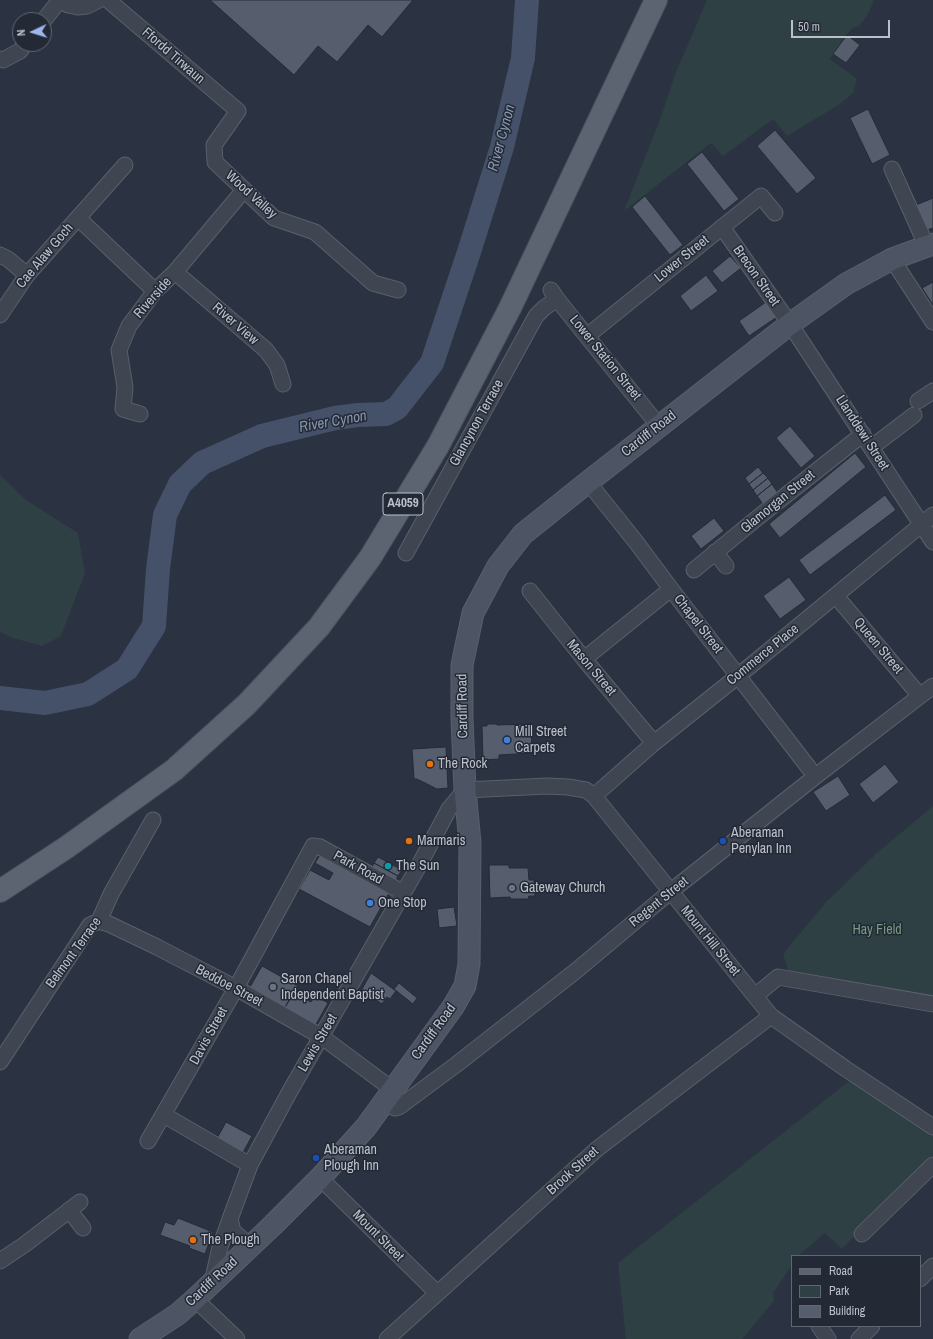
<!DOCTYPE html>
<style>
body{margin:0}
#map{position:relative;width:933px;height:1339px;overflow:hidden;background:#2b3241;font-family:"Archivo Narrow",sans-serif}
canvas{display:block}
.legend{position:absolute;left:791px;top:1255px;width:130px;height:72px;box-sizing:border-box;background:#232a36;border:1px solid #606672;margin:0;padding:5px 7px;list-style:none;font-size:12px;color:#bcc0cb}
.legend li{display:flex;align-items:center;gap:8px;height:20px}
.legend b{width:20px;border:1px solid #606672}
.north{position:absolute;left:12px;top:12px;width:40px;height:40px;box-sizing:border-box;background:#232a36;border:1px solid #606672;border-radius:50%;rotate:266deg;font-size:11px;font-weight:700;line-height:16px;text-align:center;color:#bcc0cb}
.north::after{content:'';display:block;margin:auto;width:14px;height:18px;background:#9fb6ed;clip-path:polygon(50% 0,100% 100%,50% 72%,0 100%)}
.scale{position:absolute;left:791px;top:20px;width:99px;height:18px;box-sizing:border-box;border:2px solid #bcc0cb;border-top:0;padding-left:5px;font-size:12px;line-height:14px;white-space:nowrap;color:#bcc0cb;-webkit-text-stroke:3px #232a36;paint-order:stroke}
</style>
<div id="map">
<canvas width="933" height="1339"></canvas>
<ul class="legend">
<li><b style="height:5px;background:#5d6471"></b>Road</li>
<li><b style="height:11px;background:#2e4043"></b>Park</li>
<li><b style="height:11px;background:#565e6e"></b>Building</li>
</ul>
<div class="north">N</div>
<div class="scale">50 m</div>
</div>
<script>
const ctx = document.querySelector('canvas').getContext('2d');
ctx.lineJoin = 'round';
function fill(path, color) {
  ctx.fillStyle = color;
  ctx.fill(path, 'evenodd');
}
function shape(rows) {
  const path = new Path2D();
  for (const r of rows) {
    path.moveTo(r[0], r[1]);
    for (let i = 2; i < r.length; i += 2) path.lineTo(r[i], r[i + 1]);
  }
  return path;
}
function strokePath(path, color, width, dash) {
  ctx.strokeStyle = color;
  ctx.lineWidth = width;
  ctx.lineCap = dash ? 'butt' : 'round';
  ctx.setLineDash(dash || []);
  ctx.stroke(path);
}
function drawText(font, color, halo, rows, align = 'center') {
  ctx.font = font + ' "Archivo Narrow",sans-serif';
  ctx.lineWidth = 3;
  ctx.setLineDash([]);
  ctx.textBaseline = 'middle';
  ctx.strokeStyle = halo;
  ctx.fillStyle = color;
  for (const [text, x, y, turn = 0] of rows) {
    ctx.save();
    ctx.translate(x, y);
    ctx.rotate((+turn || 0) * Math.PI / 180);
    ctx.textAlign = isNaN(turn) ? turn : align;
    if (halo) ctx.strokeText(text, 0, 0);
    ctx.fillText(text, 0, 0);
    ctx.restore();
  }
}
fill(shape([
 [707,0,874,0,867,16,859,26,852,28,830,59,857,79,853,93,840,104,787,136,773,119,723,156,711,143,624,211,662,114,676,72],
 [0,475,26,500,78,533,85,573,61,636,42,646,13,638,0,632],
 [933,806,933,996,789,972,783,954,826,902,878,852],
 [853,1078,933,1135,933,1155,842,1249,825,1233,798,1256,792,1256,792,1265,773,1293,774,1301,742,1339,626,1339,618,1263]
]), '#2e4043');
strokePath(shape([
 [0,698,45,703,88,694,127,669,154,626,158,569,165,515,180,484,202,463,262,436,335,418,358,415,386,414,397,408,432,363,469,252,502,147,523,58,527,0]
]), '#445169', 24);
const building = shape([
 [210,0,413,0,382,37,368,25,337,62,318,46,294,75,210,0],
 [847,35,860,45,846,63,833,54,847,35],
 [868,109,890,155,872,164,850,118,868,109],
 [775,130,816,178,797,194,757,146,775,130],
 [702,152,739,199,724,211,687,164,702,152],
 [645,196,683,245,670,255,632,207,645,196],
 [933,198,933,228,927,230,916,205,933,198],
 [730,256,741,268,722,283,712,271,730,256],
 [706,275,718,291,691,311,680,296,706,275],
 [933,282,933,305,922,288,933,282],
 [766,302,777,317,749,336,739,321,766,302],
 [790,426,815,456,801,468,776,438,790,426],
 [855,453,866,467,780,538,769,524,855,453],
 [758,467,763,473,749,484,745,478,758,467],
 [763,473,768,478,753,490,749,484,763,473],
 [768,478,772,484,757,496,753,490,768,478],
 [772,484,778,493,763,504,757,496,772,484],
 [885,495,896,510,810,575,799,560,885,495],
 [714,518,724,531,701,549,691,536,714,518],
 [789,577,806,600,780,619,763,596,789,577],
 [487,724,497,724,497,725,531,724,532,753,499,755,499,759,483,760,482,726,487,726,487,724],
 [446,747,448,788,437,789,417,779,414,779,412,749,446,747],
 [885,764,899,782,873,803,859,784,885,764],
 [838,776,850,795,826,811,813,792,838,776],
 [320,855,389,893,370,927,299,889,310,870,329,880,333,873,315,863,320,855],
 [378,857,402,870,398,876,374,863,378,857],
 [374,863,398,876,395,882,371,869,374,863],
 [489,865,509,865,509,868,528,868,529,880,534,880,535,896,529,896,528,899,511,899,510,897,490,898,489,865],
 [454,907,457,926,439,928,437,909,454,907],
 [262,966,298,986,284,1009,249,989,262,966],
 [371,973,396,991,390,999,387,997,382,1004,361,991,371,973],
 [399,983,417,998,413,1004,394,989,399,983],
 [293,993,311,1002,314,995,328,1003,315,1026,284,1009,293,993],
 [226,1122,252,1136,241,1156,215,1142,226,1122],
 [178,1218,213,1232,205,1254,189,1248,190,1246,160,1235,165,1222,174,1225,178,1218]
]);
fill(building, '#565e6e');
strokePath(building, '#252c38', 1);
const street = shape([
 [60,0,68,5,78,7,87,6,99,0],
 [108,0,238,111,214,145,215,162,274,218,315,232,373,283,398,290],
 [44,20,60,0],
 [0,59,3,60,20,51,25,44],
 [892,169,927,247],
 [78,218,155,291],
 [722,227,790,324,933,542],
 [0,255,8,259,27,275],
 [892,259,933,322],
 [175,272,266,350,277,365,283,384],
 [551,290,557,299,659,426],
 [0,315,27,275,125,165],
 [587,336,761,196,775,213],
 [918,401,933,391],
 [140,414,123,409,125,387,119,350,129,326,155,291,175,272,244,190],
 [872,447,914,415],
 [588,482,636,542,671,589,809,768],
 [715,552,726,566],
 [406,553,536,316,544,308,557,299],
 [694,570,756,519,863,434],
 [530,591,584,659,654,743],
 [836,596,920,696],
 [584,659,671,589],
 [594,796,654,743,738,676,933,515],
 [99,921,109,924,157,947,236,988,322,1037,392,1089],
 [755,996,778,977,933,1004],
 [0,1062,90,925,99,921,111,894,153,820],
 [384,1102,395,1108,399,1107,457,1064,577,970,670,892,816,776,933,686],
 [164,1115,250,1165],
 [148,1141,236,988,313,846,320,847,402,892],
 [320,1178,437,1293],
 [69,1210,83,1228],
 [862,1234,933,1165],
 [250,1246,233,1231,230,1219,250,1165,290,1091,417,869,449,809,465,790,547,786,568,787,586,790,594,796,771,1016,846,1069,933,1127],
 [0,1261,24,1245,80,1202],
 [920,1279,933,1266],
 [212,1283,220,1247,230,1219],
 [195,1299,237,1339],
 [819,1326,828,1339],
 [387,1339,597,1149,771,1016],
 [859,1339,872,1326]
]);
const secondary = shape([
 [140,1339,178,1314,195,1299,273,1225,320,1178,366,1127,453,1007,465,986,469,964,470,843,465,790,462,719,462,665,473,613,498,566,523,534,588,482,790,324,846,284,892,259,933,244]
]);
const primary = shape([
 [0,891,67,847,174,770,247,704,319,627,370,558,438,446,510,308,656,0]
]);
strokePath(street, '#5a606b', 17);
strokePath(secondary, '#5a606b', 23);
strokePath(primary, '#484e5a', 24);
strokePath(street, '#3f4551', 15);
strokePath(secondary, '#4d5463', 21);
strokePath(primary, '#5d6471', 22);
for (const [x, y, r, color] of [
 [507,740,4,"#3f7fe0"],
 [430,764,4,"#e8710a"],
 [409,841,4,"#e8710a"],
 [723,841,4,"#1a4fb4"],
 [388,866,4,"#0f9aa8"],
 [512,888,4,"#6b7280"],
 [370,903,4,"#3f7fe0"],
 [273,987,4,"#6b7280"],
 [316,1158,4,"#1a4fb4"],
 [193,1240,4,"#e8710a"]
]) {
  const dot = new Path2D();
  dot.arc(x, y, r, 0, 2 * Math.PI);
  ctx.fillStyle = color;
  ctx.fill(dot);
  strokePath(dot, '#232a36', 1.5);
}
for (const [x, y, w] of [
 [403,504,40]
]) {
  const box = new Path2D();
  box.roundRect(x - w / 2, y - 11, w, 22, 3);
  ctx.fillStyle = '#232a36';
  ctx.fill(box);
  strokePath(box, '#bcc0cb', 1);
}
drawText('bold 13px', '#bcc0cb', null, [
 ["A4059",403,504]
]);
drawText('14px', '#bcc0cb', '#232a36', [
 ["Ffordd Tirwaun",173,56,41],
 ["Wood Valley",251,195,42],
 ["Cae Alaw Goch",45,256,-50],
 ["Lower Street",682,259,-39],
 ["Brecon Street",756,276,55],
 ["Riverside",153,298,-49],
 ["River View",235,324,41],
 ["Lower Station Street",605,358,51],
 ["Glancynon Terrace",477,423,-61],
 ["Llanddewi Street",862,433,57],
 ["Cardiff Road",649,434,-38],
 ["Glamorgan Street",778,502,-39],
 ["Chapel Street",698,624,52],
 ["Queen Street",878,646,50],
 ["Commerce Place",763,655,-39],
 ["Mason Street",591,668,50],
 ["Cardiff Road",463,706,-91],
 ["Park Road",358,868,29],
 ["Regent Street",659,902,-39],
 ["Mount Hill Street",710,941,51],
 ["Belmont Terrace",74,953,-54],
 ["Beddoe Street",229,986,28],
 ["Cardiff Road",434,1032,-54],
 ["Davis Street",209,1036,-61],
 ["Lewis Street",318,1043,-60],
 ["Brook Street",573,1171,-42],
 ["Mount Street",378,1236,45],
 ["Cardiff Road",212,1282,-43]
]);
drawText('14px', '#bcc0cb', '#232a36', [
 ["Mill Street",515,732],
 ["Carpets",515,748],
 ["The Rock",438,764],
 ["Aberaman",731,833],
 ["Penylan Inn",731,849],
 ["Marmaris",417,841],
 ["The Sun",396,866],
 ["Gateway Church",520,888],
 ["One Stop",378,903],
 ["Saron Chapel",281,979],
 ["Independent Baptist",281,995],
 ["Aberaman",324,1150],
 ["Plough Inn",324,1166],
 ["The Plough",201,1240]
], 'left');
drawText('14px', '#769981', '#232a36', [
 ["Hay Field",877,930]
]);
drawText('italic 15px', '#8694ae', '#232a36', [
 ["River Cynon",502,138,-75],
 ["River Cynon",333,422,-10]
]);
</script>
